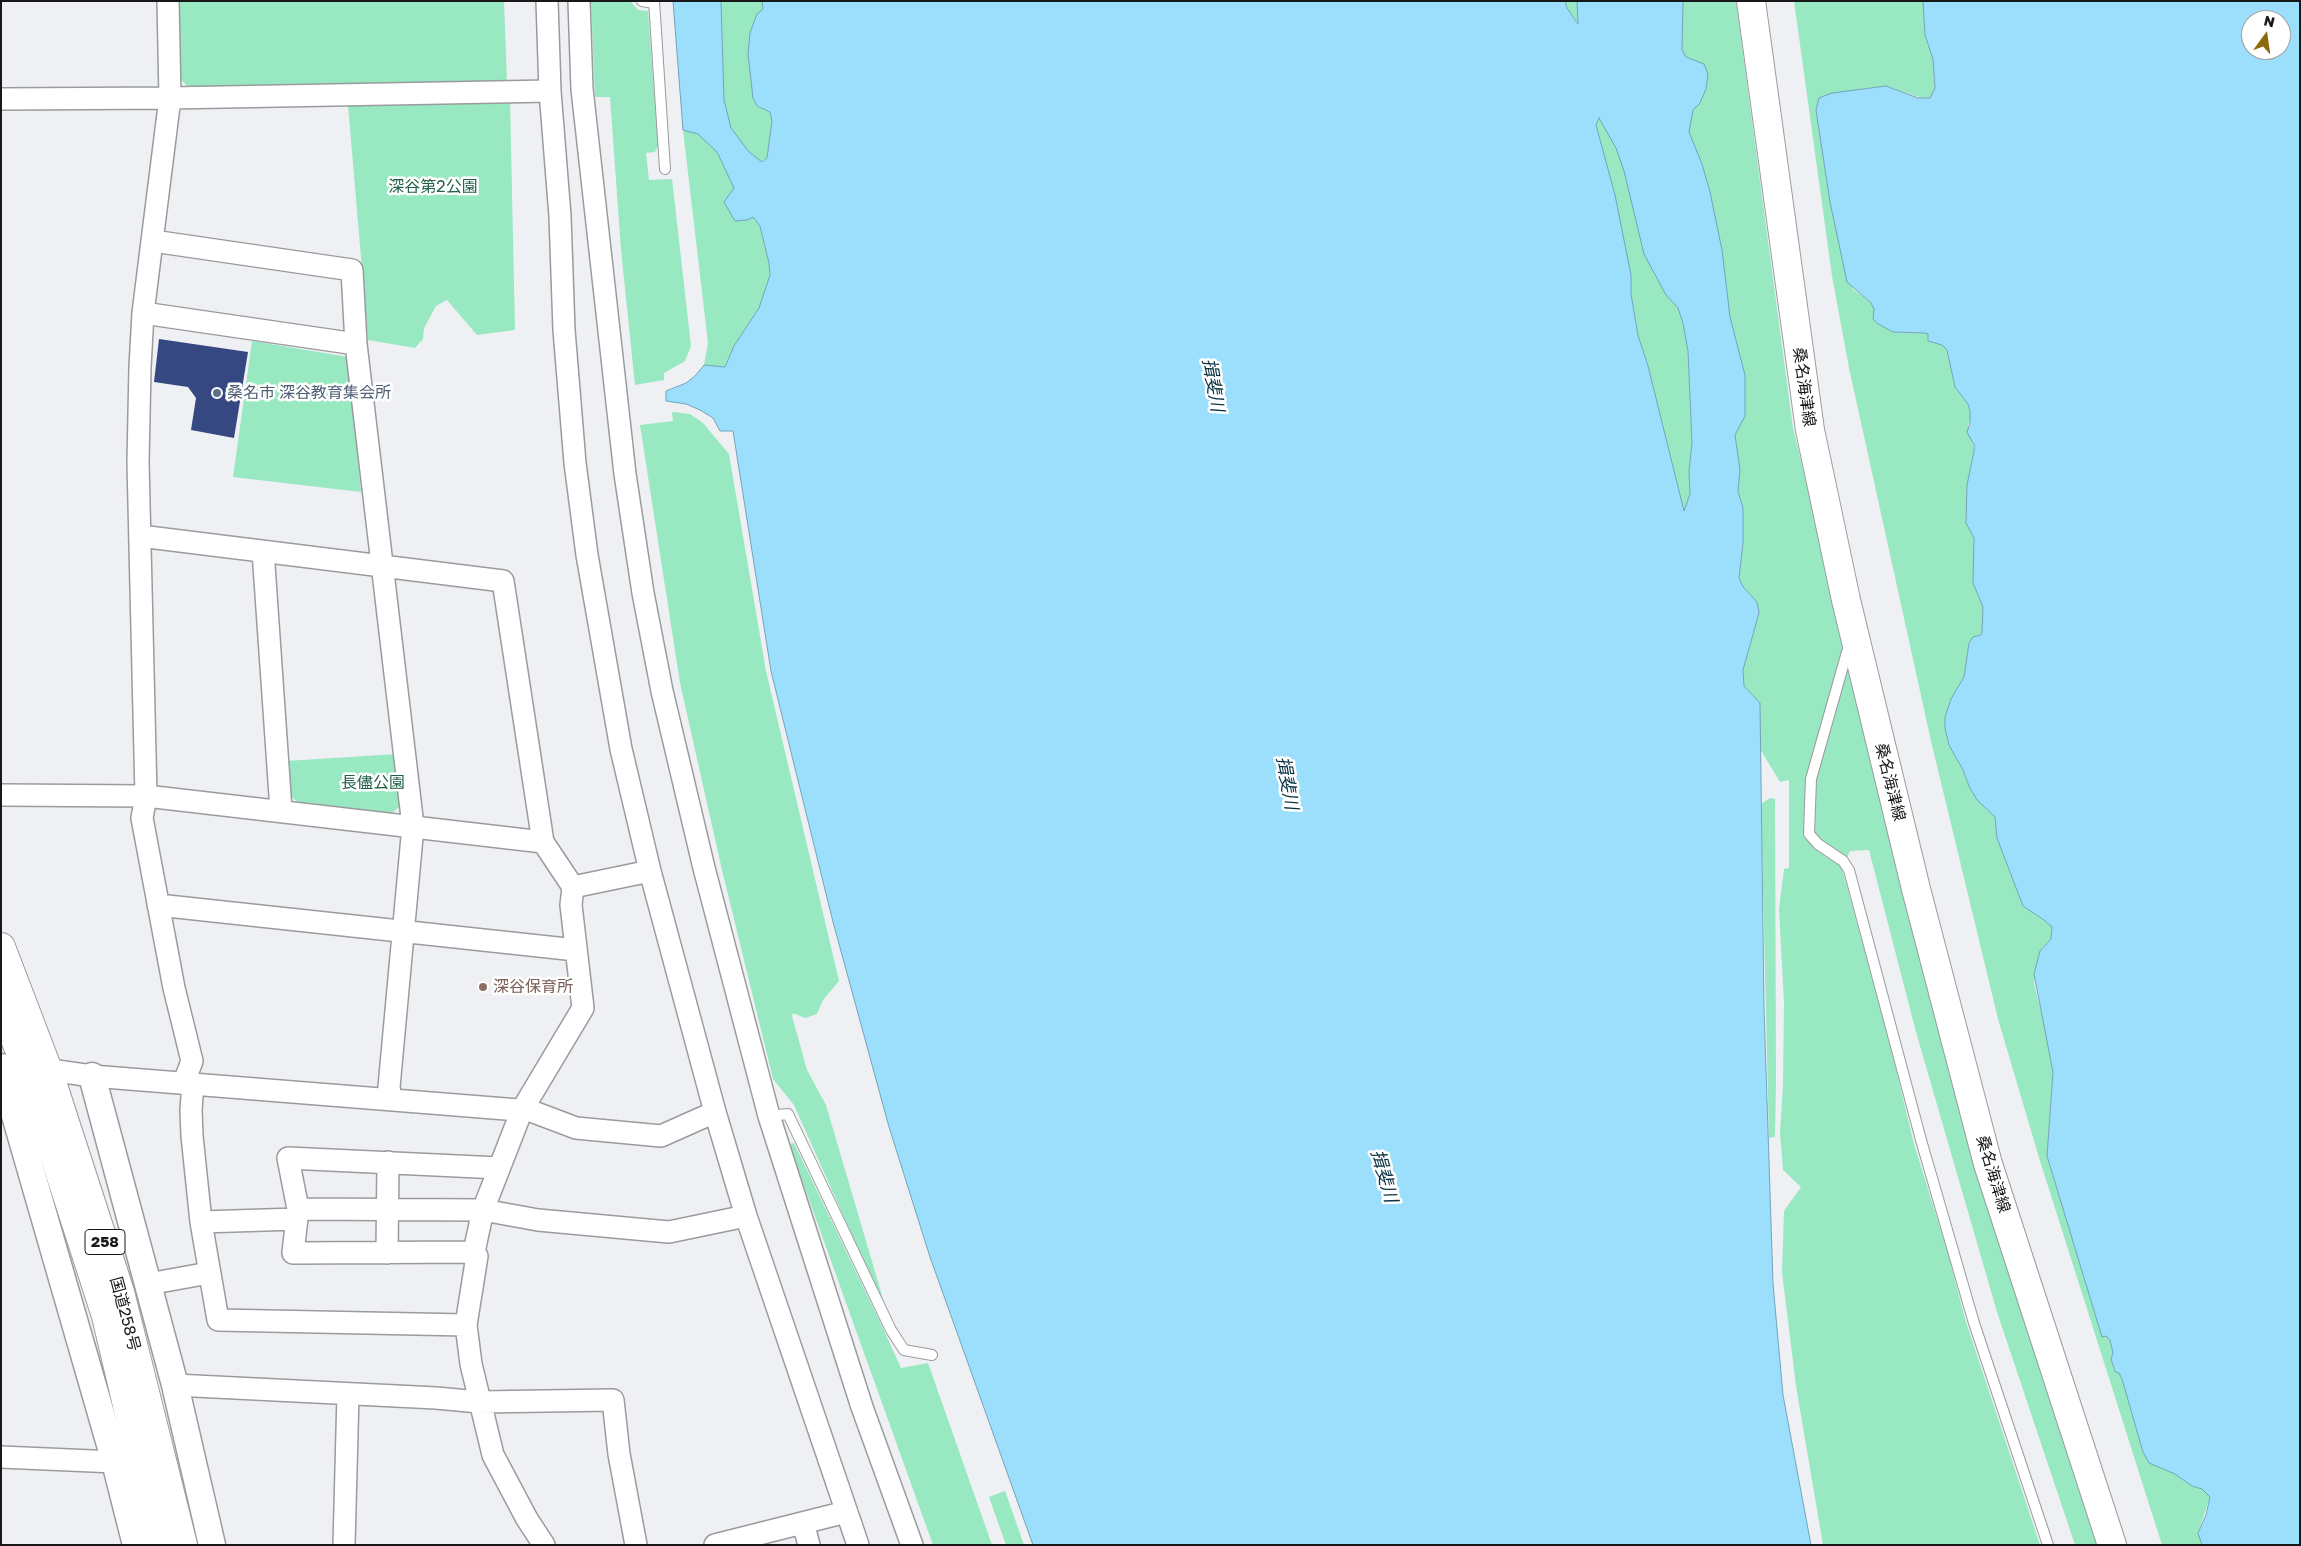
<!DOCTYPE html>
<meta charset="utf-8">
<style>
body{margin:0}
#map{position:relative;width:2301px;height:1546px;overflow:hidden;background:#eff0f3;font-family:"Golos Text",sans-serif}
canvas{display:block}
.frame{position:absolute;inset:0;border:2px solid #181819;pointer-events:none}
.north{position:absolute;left:2241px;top:10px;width:50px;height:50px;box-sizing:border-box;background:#fff;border:1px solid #a3a3a3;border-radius:50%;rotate:14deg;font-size:14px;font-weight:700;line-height:20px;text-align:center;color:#181819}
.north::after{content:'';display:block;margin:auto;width:18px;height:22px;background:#8c6a0c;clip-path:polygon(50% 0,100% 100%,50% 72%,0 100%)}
</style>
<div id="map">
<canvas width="2301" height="1546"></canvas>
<div class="frame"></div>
<div class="north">N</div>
</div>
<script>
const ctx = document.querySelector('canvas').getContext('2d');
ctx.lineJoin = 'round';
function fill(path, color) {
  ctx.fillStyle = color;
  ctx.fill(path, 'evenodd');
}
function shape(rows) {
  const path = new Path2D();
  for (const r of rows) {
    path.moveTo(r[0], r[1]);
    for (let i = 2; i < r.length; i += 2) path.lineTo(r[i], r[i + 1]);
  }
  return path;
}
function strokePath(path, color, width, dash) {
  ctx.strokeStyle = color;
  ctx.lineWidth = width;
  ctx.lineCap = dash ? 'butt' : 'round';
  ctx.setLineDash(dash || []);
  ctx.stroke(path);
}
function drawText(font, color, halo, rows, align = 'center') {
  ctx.font = font + ' "Golos Text","Noto Sans JP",sans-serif';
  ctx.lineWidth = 5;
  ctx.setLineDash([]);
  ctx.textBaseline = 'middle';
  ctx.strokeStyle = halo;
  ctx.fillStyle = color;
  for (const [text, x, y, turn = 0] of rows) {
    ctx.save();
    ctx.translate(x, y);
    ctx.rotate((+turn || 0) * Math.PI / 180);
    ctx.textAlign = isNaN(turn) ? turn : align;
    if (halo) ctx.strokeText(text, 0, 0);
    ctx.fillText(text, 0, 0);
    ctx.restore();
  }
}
fill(shape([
 [178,1,504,1,507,82,188,87,180,78],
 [591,1,630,1,638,10,648,11,658,146,655,152,646,153,649,180,672,179,691,346,685,361,664,373,664,380,635,385,621,250,610,97,595,97],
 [673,1,762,1,763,9,748,54,757,106,770,112,772,121,767,158,762,162,753,216,760,226,769,263,770,275,759,308,734,346,725,367,704,365,708,343,683,130],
 [1565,1,1593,1,1683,323,1688,351,1692,443,1689,471,1690,494,1684,512,1648,366,1638,335,1631,294,1631,275,1596,125,1599,117,1579,24,1567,8],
 [1664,1,1736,1,1793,428,1845,641,1840,657,1842,669,1854,674,2103,1545,2075,1545,1997,1312,1916,1032,1869,850,1850,851,1842,869,1888,1036,1914,1144,1947,1250,1966,1322,2040,1545,1823,1545,1796,1386,1782,1272,1784,1211,1801,1187,1783,1170,1780,1133,1783,1085,1784,1003,1779,909,1784,869,1789,868,1789,780,1780,782,1760,749,1760,703,1744,686,1743,670,1759,613,1757,602,1743,587,1739,578,1743,543,1743,508,1738,491,1693,157],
 [1794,1,1923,1,1925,35,1933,59,1935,88,1934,94,1930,99,1925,99,1886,86,1855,90,1853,289,1871,303,1874,309,1873,319,1878,324,1893,332,1925,333,1928,334,1929,341,1942,345,1947,350,1955,387,1968,404,1971,417,1968,425,1974,451,1967,485,1966,523,1974,538,1973,583,1983,607,1982,631,1979,636,1969,643,1964,677,1951,699,1945,717,1945,728,1949,745,1963,770,1969,786,1988,811,1995,817,1997,838,2023,906,2044,920,2052,927,2051,939,2042,948,2034,983,2048,1040,2053,1072,2047,1156,2102,1336,2106,1336,2110,1340,2113,1353,2111,1359,2114,1372,2119,1373,2122,1379,2143,1452,2192,1486,2202,1489,2210,1497,2198,1533,2202,1545,2162,1545,2040,1161,1998,1019,1931,741,1849,368,1832,276],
 [510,100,515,330,477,335,447,300,436,306,424,328,423,339,415,348,368,340,348,105],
 [252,341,348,357,361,492,233,477],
 [672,412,690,414,703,423,729,454,766,671,839,981,823,1000,817,1014,805,1018,793,1013,792,1016,807,1070,826,1105,888,1316,794,1105,773,1079,722,870,680,683,640,425,673,421],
 [397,754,404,803,392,813,298,802,287,794,286,761],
 [1770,798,1775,799,1776,1081,1775,1137,1769,1138,1761,804],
 [794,1143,881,1324,901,1368,928,1363,992,1545,933,1545,789,1144],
 [1005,1491,1024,1545,1006,1545,989,1497]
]), '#98e8c2');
const water = shape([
 [673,1,721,1,724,100,731,128,749,152,762,162,767,158,772,121,770,112,757,106,753,98,748,54,750,33,757,14,763,9,762,1,1565,1,1567,8,1578,24,1577,1,1683,1,1682,50,1686,57,1704,64,1708,74,1706,89,1700,103,1693,110,1689,132,1702,164,1710,192,1722,250,1730,317,1745,375,1745,416,1735,435,1740,470,1738,491,1743,508,1743,543,1739,578,1743,587,1757,602,1759,613,1743,670,1744,686,1760,703,1764,1008,1773,1284,1783,1395,1811,1545,1033,1545,930,1257,889,1127,833,922,771,671,733,431,720,431,713,418,700,410,686,404,666,401,666,391,686,383,695,376,704,365,725,367,734,346,759,308,770,275,769,263,760,226,753,217,747,220,735,221,724,202,734,188,717,152,698,134,683,130,673,1],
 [1599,118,1616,148,1624,171,1644,254,1666,295,1678,308,1683,323,1688,351,1692,443,1689,471,1690,494,1684,511,1648,366,1638,335,1631,294,1631,275,1615,195,1596,125,1599,118],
 [1923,1,2300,1,2300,1545,2202,1545,2198,1533,2206,1515,2210,1497,2202,1489,2192,1486,2175,1474,2149,1463,2143,1452,2122,1379,2119,1373,2115,1372,2111,1359,2113,1353,2110,1340,2106,1336,2102,1337,2047,1156,2053,1072,2034,974,2040,951,2051,939,2052,927,2044,920,2023,906,1997,838,1995,817,1977,800,1969,786,1963,770,1949,745,1945,728,1945,717,1951,699,1964,677,1969,643,1973,637,1981,635,1982,631,1983,607,1973,583,1974,538,1966,523,1967,485,1974,451,1974,445,1967,432,1970,423,1970,411,1968,404,1955,387,1947,350,1942,345,1928,341,1928,334,1925,333,1893,332,1878,324,1873,319,1874,309,1871,303,1847,282,1830,202,1816,110,1819,98,1832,93,1886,86,1918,98,1930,98,1935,88,1933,59,1925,35,1923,1],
 [2251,20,2281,20,2281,50,2251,50,2251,20]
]);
fill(water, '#9bdffd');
strokePath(water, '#74a3b9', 1);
fill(shape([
 [159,339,248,352,234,438,191,430,196,398,188,387,154,382]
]), '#354882');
const service = shape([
 [642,1,654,3],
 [654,1,665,169],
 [1855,649,1847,652,1811,779,1809,834,1818,844,1843,861,1849,870,1921,1140,1974,1323,2048,1545],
 [769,1116,788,1114,891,1330,904,1350,932,1355]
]);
const minor = shape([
 [168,1,170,98,143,313,140,367,138,462,146,796,142,818,174,988,192,1061,184,1082],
 [547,1,550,91,560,216,564,330,575,463,587,555,621,749,650,871,715,1112,746,1216,858,1545],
 [579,1,582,89,625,474,643,593,662,691,704,868,769,1116,862,1407,912,1545],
 [1,99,170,98,550,91],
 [153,241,352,270,356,344,413,826,389,1087,391,1100],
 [143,313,356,344],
 [140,536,503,581,543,842],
 [263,551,281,810],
 [1,795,146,796,543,842,573,887,571,905,583,1008,522,1110,483,1210,474,1252,477,1256,466,1325,471,1364,493,1455,527,1519,544,1545],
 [573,887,650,871],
 [158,905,576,950],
 [36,1068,92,1076,531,1111,576,1128,661,1136,715,1112],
 [193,1083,191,1110,192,1136,201,1222,218,1320,466,1325],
 [298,1209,483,1210,538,1220,669,1232,746,1216],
 [201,1222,297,1219],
 [474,1252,293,1253,298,1209,288,1158,499,1168],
 [387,1253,388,1162],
 [148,1284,209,1273],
 [175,1385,436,1398,479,1402,613,1400,619,1454,636,1545],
 [1,1457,115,1462],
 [803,1523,809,1545],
 [344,1545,348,1394],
 [715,1545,846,1512]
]);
const tertiary = shape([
 [1,1067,115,1462,136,1545],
 [92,1076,175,1385,212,1545]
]);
const secondary = shape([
 [1751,1,1810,430,1846,600,1916,889,1988,1164,2112,1545]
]);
const trunk = shape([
 [1,947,48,1070,120,1292,183,1545],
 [1,1003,25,1065,106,1316,160,1545]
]);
strokePath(service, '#9a9b9e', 12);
strokePath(minor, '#9a9b9e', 24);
strokePath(tertiary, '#9a9b9e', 29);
strokePath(secondary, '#9a9b9e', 30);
strokePath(trunk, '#9a9b9e', 30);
strokePath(service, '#fff', 10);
strokePath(minor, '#fff', 21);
strokePath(tertiary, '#fff', 26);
strokePath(secondary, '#fff', 28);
strokePath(trunk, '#fff', 28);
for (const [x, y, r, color] of [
 [217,393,5,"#5c6f8a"],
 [483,987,5,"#8d6e63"]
]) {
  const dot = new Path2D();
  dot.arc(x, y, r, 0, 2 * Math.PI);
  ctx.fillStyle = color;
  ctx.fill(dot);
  strokePath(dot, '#fff', 2);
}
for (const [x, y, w] of [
 [105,1242,40]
]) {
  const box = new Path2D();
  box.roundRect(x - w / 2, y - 12.5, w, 25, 4);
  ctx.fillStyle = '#fff';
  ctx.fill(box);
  strokePath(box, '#181819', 1);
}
drawText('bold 15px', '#181819', null, [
 ["258",105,1242]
]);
drawText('16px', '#226147', '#fff', [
 ["深谷第2公園",433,187],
 ["長儘公園",373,783]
]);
drawText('16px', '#181819', '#fff', [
 ["桑名海津線",1804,387,82],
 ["桑名海津線",1890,782,76],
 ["桑名海津線",1993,1174,73],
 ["国道258号",125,1314,75]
]);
drawText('16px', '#4e5e75', '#fff', [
 ["桑名市 深谷教育集会所",227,393]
], 'left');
drawText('16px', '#785e54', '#fff', [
 ["深谷保育所",493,987]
], 'left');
drawText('italic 18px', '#073140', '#fff', [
 ["揖斐川",1213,385,80],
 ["揖斐川",1287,783,80],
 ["揖斐川",1384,1176,74]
]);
</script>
